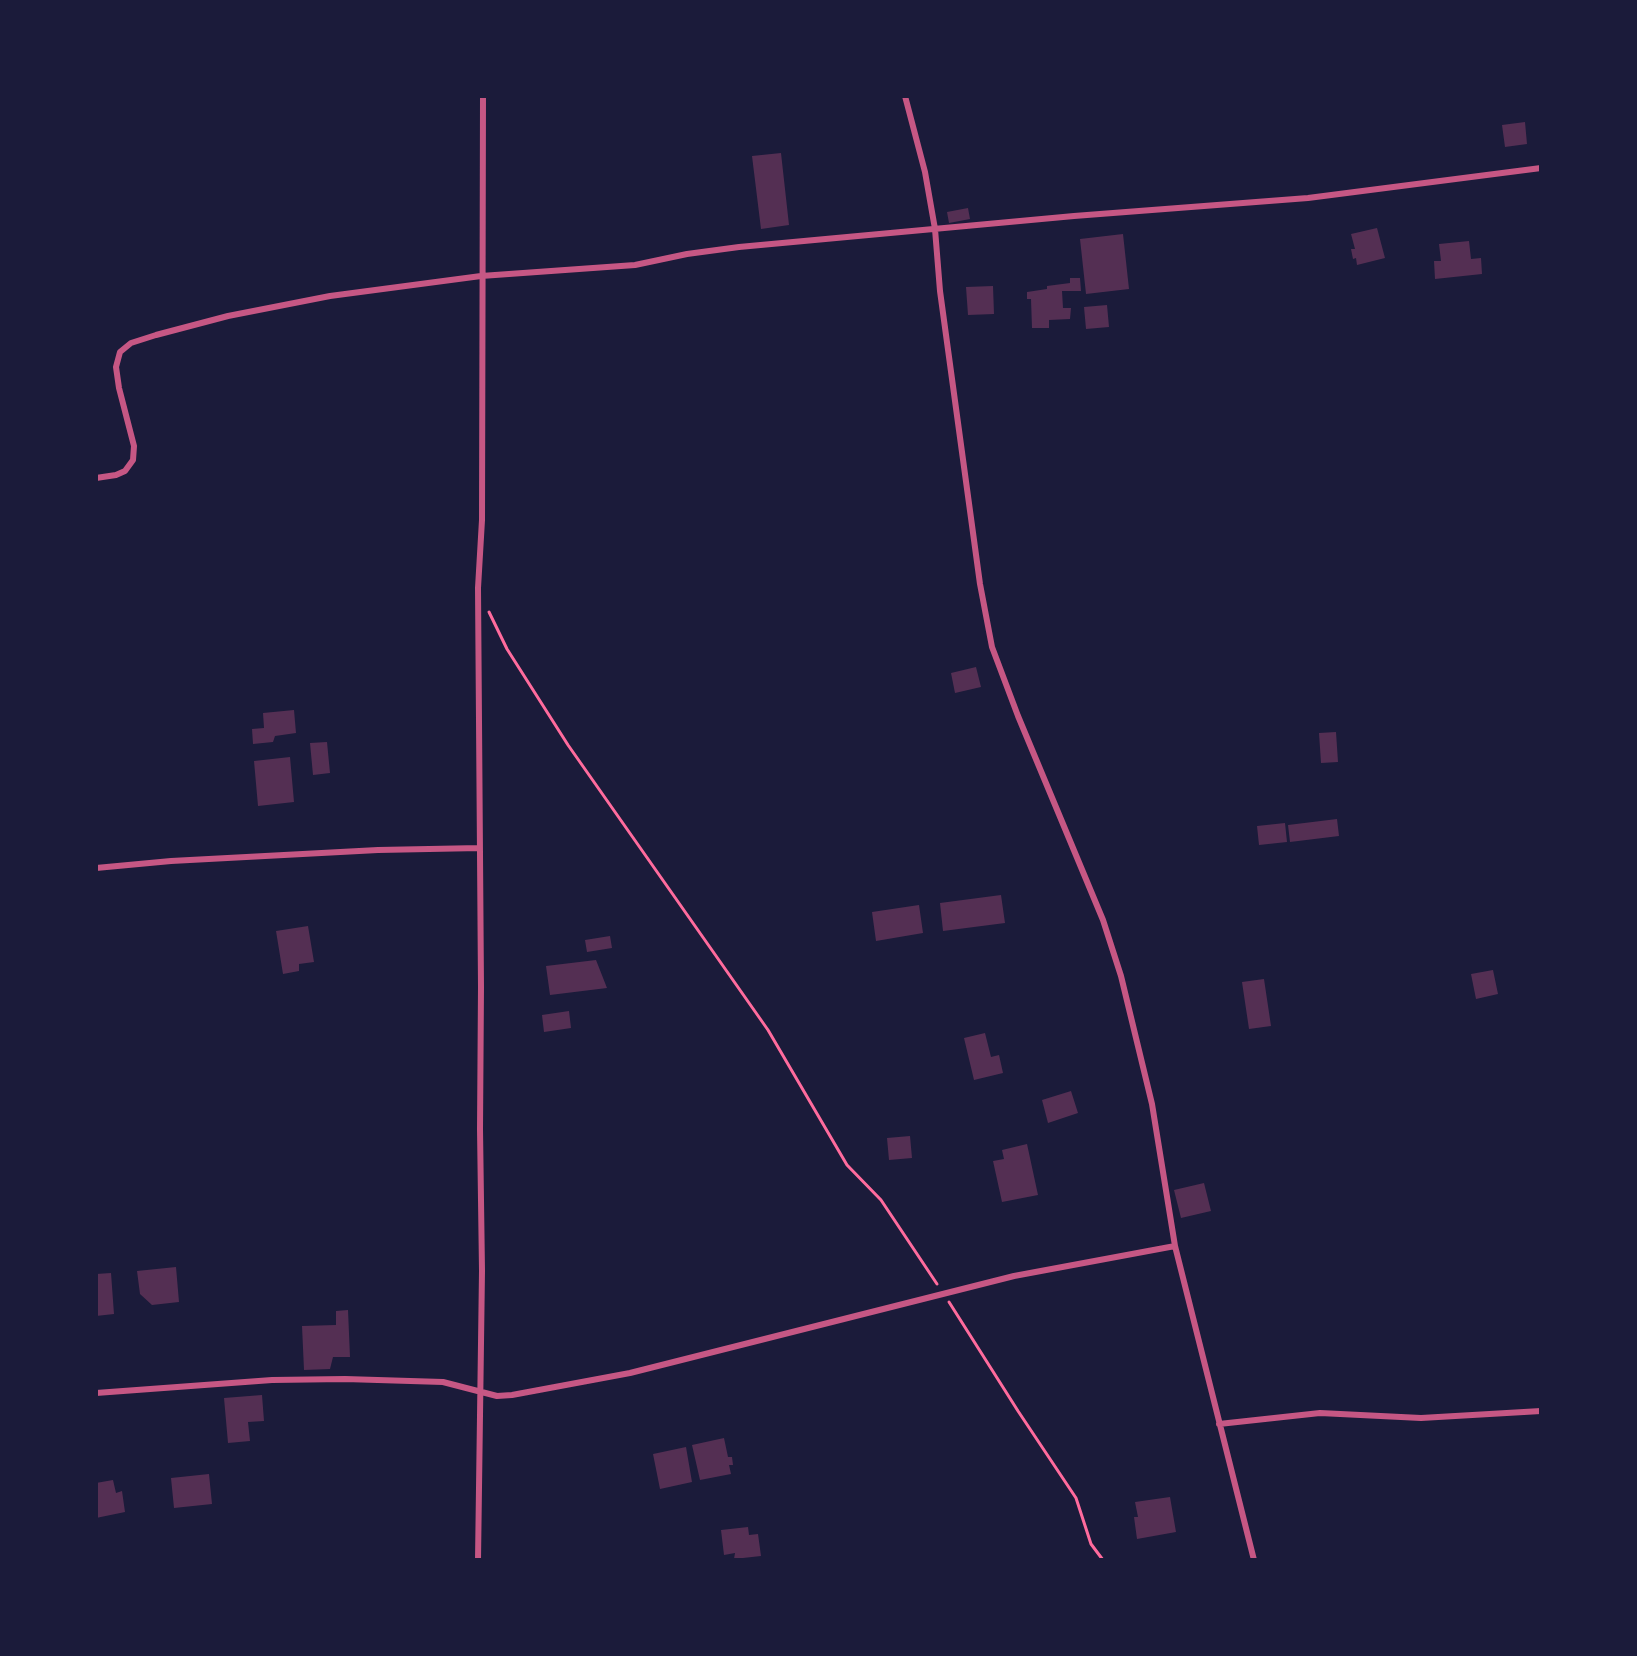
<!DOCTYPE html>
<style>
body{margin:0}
#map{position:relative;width:1637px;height:1656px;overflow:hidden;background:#1b1b3a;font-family:"Sofia Sans Condensed",sans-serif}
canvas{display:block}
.frame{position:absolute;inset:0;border:98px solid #1b1b3a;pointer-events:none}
</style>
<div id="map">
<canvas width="1637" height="1656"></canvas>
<div class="frame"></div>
</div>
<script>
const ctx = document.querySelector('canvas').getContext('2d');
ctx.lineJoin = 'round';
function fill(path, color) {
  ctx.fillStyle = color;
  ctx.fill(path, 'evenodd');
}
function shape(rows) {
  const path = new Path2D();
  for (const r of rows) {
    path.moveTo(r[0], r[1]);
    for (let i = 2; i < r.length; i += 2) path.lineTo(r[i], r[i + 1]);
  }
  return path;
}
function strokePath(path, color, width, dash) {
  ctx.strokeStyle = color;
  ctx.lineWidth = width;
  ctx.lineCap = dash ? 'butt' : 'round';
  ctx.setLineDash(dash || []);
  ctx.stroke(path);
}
fill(shape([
 [1525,122,1527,144,1505,147,1502,125],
 [781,153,789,225,761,229,752,156],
 [968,208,970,219,949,223,947,212],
 [1377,228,1385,258,1357,265,1356,258,1353,259,1351,249,1355,249,1351,234],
 [1123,234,1129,289,1086,294,1080,239],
 [1469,241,1471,259,1481,258,1482,274,1435,279,1434,261,1441,261,1439,244],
 [1070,278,1080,278,1081,291,1062,291,1063,308,1071,308,1070,319,1049,320,1049,328,1032,328,1031,299,1027,299,1027,292,1047,289,1047,286,1070,283],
 [993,286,994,314,968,315,966,287],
 [1107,305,1109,327,1086,329,1084,307],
 [976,667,981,687,955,693,951,673],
 [294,710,296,733,275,736,273,742,253,744,252,729,264,728,263,713],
 [1336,732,1338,762,1321,763,1319,733],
 [327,742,330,773,313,775,310,743],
 [290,757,294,802,258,806,254,761],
 [1337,819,1339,836,1290,842,1288,825],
 [1285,823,1287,842,1259,845,1257,826],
 [1001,895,1005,923,943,931,940,903],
 [919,905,923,933,876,941,872,912],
 [308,926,314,962,299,964,299,971,283,974,276,931],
 [610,936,612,948,587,952,585,940],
 [596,960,607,988,550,995,546,966],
 [1493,970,1498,994,1476,999,1471,974],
 [1264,979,1271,1026,1249,1029,1242,982],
 [569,1011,571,1028,544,1032,542,1015],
 [985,1033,991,1057,999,1055,1003,1073,974,1080,964,1038],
 [1071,1091,1078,1113,1048,1123,1042,1100],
 [910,1136,912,1158,889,1160,887,1138],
 [1027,1144,1038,1195,1002,1202,993,1161,1004,1159,1002,1150],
 [1204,1183,1211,1211,1181,1218,1174,1190],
 [176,1267,179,1302,152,1305,140,1294,137,1271],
 [111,1273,114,1314,96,1316,96,1274],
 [348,1310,350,1357,333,1357,330,1369,304,1370,302,1326,336,1325,336,1311],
 [262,1395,264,1421,248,1422,250,1441,228,1443,224,1398],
 [724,1438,728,1457,732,1457,733,1465,729,1465,731,1474,700,1480,692,1445],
 [686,1447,692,1482,660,1489,653,1454],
 [209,1474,212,1504,174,1508,171,1478],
 [113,1480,116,1493,122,1491,125,1512,96,1518,96,1483],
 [1170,1497,1176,1532,1137,1539,1134,1517,1138,1517,1135,1502],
 [748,1527,749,1535,758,1534,761,1556,734,1559,735,1553,724,1555,721,1530]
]), '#542f53');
strokePath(shape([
 [489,612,507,649,568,745,768,1030,847,1165,881,1200,937,1284],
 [949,1302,1018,1411,1076,1498,1091,1544,1103,1560]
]), '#ff6b9d', 3);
strokePath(shape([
 [905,96,925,172,935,229,940,291,980,584,992,647,1018,716,1103,920,1121,976,1152,1104,1175,1246,1254,1560],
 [96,478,116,475,125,471,133,460,134,446,119,388,116,367,120,352,131,343,156,335,228,316,330,296,481,276,635,265,687,254,739,247,1074,216,1308,198,1541,168],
 [96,868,171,861,378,850,480,848],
 [96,1393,272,1380,345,1379,443,1382,497,1396,512,1395,630,1373,1014,1276,1175,1246],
 [1219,1424,1320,1413,1421,1418,1541,1411],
 [478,1560,482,1271,480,1129,481,987,478,588,482,520,483,96]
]), '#c65784', 6);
</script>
